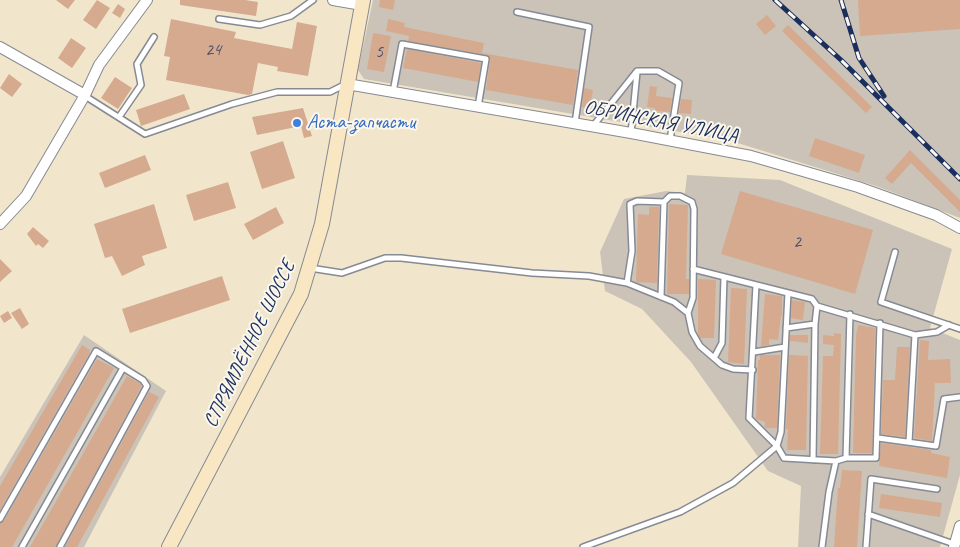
<!DOCTYPE html>
<meta charset="utf-8">
<style>
body{margin:0}
canvas{display:block;background:#f1e6cb}
</style>
<canvas width="960" height="547"></canvas>
<script>
const ctx = document.querySelector('canvas').getContext('2d');
ctx.lineJoin = 'round';
function fill(path, color) {
  ctx.fillStyle = color;
  ctx.fill(path, 'evenodd');
}
function shape(rows) {
  const path = new Path2D();
  for (const r of rows) {
    path.moveTo(r[0], r[1]);
    for (let i = 2; i < r.length; i += 2) path.lineTo(r[i], r[i + 1]);
  }
  return path;
}
function strokePath(path, color, width, dash) {
  ctx.strokeStyle = color;
  ctx.lineWidth = width;
  ctx.lineCap = dash ? 'butt' : 'round';
  ctx.setLineDash(dash || []);
  ctx.stroke(path);
}
function drawText(font, color, halo, rows, align = 'center') {
  ctx.font = font + ' Caveat,sans-serif';
  ctx.lineWidth = 4;
  ctx.setLineDash([]);
  ctx.textBaseline = 'middle';
  ctx.strokeStyle = halo;
  ctx.fillStyle = color;
  for (const [text, x, y, turn = 0] of rows) {
    ctx.save();
    ctx.translate(x, y);
    ctx.rotate((+turn || 0) * Math.PI / 180);
    ctx.textAlign = isNaN(turn) ? turn : align;
    if (halo) ctx.strokeText(text, 0, 0);
    ctx.fillText(text, 0, 0);
    ctx.restore();
  }
}
fill(shape([
 [373,0,960,0,960,218,876,186,728,140,364,79,358,70],
 [687,175,780,180,952,249,930,328,960,340,960,475,940,547,798,547,801,486,768,471,691,362,642,309,605,291,600,252,624,199,666,191,685,193],
 [84,335,166,391,84,547,0,547,0,477]
]), '#cbc3b8');
fill(shape([
 [56,0,75,0,68,9],
 [97,0,110,8,96,29,83,20],
 [180,0,245,0,258,2,256,16,180,5],
 [380,0,395,0,393,10,379,7],
 [858,0,960,0,960,29,860,36],
 [118,4,125,9,120,18,112,13],
 [767,15,776,26,765,35,756,24],
 [171,19,236,32,234,38,292,49,297,22,317,26,308,76,277,71,278,67,258,63,252,94,248,95,166,80,170,57,164,56],
 [388,19,405,23,404,27,484,43,482,53,578,70,573,105,486,90,490,60,488,55,408,41,409,36,386,31],
 [788,25,872,107,866,113,782,31],
 [373,33,391,36,384,72,367,69],
 [71,38,86,48,72,68,58,58],
 [407,49,481,63,478,82,403,68],
 [9,74,22,84,12,97,0,88],
 [115,77,132,88,118,109,101,98],
 [650,86,657,87,656,96,672,98,670,112,655,111,655,108,647,107],
 [584,88,593,90,590,108,582,107],
 [184,94,190,109,141,126,136,110],
 [681,99,692,100,691,114,679,113],
 [303,108,312,136,304,138,301,126,257,135,252,117],
 [815,138,865,155,859,173,809,156],
 [283,141,295,178,262,189,250,152],
 [910,150,960,200,960,212,911,163,892,184,885,178],
 [145,155,151,170,105,188,99,173],
 [228,182,236,208,194,221,186,195],
 [740,191,873,230,855,294,721,254],
 [154,204,167,248,142,256,145,265,122,276,112,256,105,258,94,224],
 [669,204,688,205,686,279,689,279,689,294,667,294],
 [276,207,284,223,253,240,244,224],
 [649,207,659,207,657,283,636,282,638,214,649,215],
 [33,227,49,241,43,248,38,244,36,246,27,234],
 [0,259,12,271,0,282],
 [222,276,230,300,130,333,122,309],
 [698,279,716,280,714,338,700,338,698,333],
 [731,288,747,289,744,364,728,362],
 [765,294,782,296,782,316,781,316,778,340,769,339,769,345,761,346],
 [792,300,805,302,803,320,791,318],
 [20,308,29,324,22,329,11,313],
 [8,311,12,318,4,323,0,316],
 [858,325,875,328,872,453,853,453,856,336],
 [834,333,841,334,838,454,820,454,823,356,833,356,834,345,823,344,823,335,834,336],
 [790,335,808,335,808,343,790,341],
 [920,340,929,341,928,360,950,359,951,383,935,383,932,441,914,438],
 [82,345,90,350,89,354,0,510,0,486],
 [897,347,910,347,905,437,881,434,883,380,895,380],
 [760,355,780,355,777,428,765,428,765,422,756,419,758,360,760,360],
 [789,355,808,356,806,450,787,450,788,429,786,429],
 [97,359,114,368,12,547,0,547,0,523,4,521],
 [127,376,141,384,141,387,56,547,30,547],
 [149,392,159,397,77,547,65,547],
 [881,443,931,450,931,453,950,457,947,478,879,466],
 [842,470,862,471,857,547,834,547,838,488,840,488],
 [881,494,942,503,940,517,879,508]
]), '#d5aa8f');
const service = shape([
 [517,12,589,27,575,123],
 [219,19,260,25,291,16,313,0],
 [393,92,402,44,486,59,478,107],
 [85,96,145,134,232,104,277,92,330,92,344,85],
 [119,117,141,85,137,64,154,37],
 [593,126,637,71,658,71,679,83,670,140],
 [631,133,637,72],
 [895,252,881,302,960,329],
 [310,268,342,273,385,258,401,258,532,273,589,276,627,283,674,302,688,313,692,332,700,346,722,365,733,369,753,370],
 [693,269,812,299,817,306,915,335,937,332,949,325],
 [627,283,632,251,630,204,637,201,664,202,670,196,680,196,692,202,694,209,693,298,688,313],
 [756,285,749,418,777,446,784,458,836,461,846,458,876,458,880,323],
 [661,297,664,202],
 [786,328,815,324],
 [754,352,785,347],
 [714,358,722,343,724,277],
 [878,438,936,446,944,399,960,397],
 [909,442,915,335],
 [846,458,850,314],
 [813,460,815,324,817,306],
 [868,514,954,544],
 [0,519,96,351,143,380,147,386,60,547],
 [22,547,123,368],
 [583,547,680,512,733,483,777,446,781,432,788,293],
 [822,547,829,492,836,461],
 [866,547,871,479,937,489]
]);
const minor = shape([
 [333,0,362,5],
 [0,47,85,95],
 [347,84,631,133,751,156,858,187,936,215,960,228],
 [0,224,26,196,85,95,99,65,147,0],
 [954,547,960,526]
]);
const secondary = shape([
 [169,547,301,294,322,224,363,0]
]);
strokePath(service, '#868a94', 8);
strokePath(minor, '#868a94', 12);
strokePath(secondary, '#868a94', 16);
strokePath(service, '#fff', 5);
strokePath(minor, '#fff', 10);
strokePath(secondary, '#f9e7c3', 14);
const rail = shape([
 [775,0,841,60,960,179],
 [841,0,859,58,884,96]
]);
strokePath(rail, '#1b2f5e', 5);
strokePath(rail, '#fbf7ec', 3, [9]);
for (const [x, y, r, color] of [
 [297,123,5,"#3f7fe0"]
]) {
  const dot = new Path2D();
  dot.arc(x, y, r, 0, 2 * Math.PI);
  ctx.fillStyle = color;
  ctx.fill(dot);
  strokePath(dot, '#fbf7ec', 2);
}
drawText('18px', '#4a4e6a', null, [
 ["24",213,50],
 ["5",379,52],
 ["2",797,242]
]);
drawText('20px', '#1b2f5e', '#fbf7ec', [
 ["ОБРИНСКАЯ УЛИЦА",661,122,11],
 ["СПРЯМЛЁННОЕ ШОССЕ",250,344,-64]
]);
drawText('20px', '#366cbe', '#fbf7ec', [
 ["Аста-запчасти",307,123]
], 'left');
</script>
